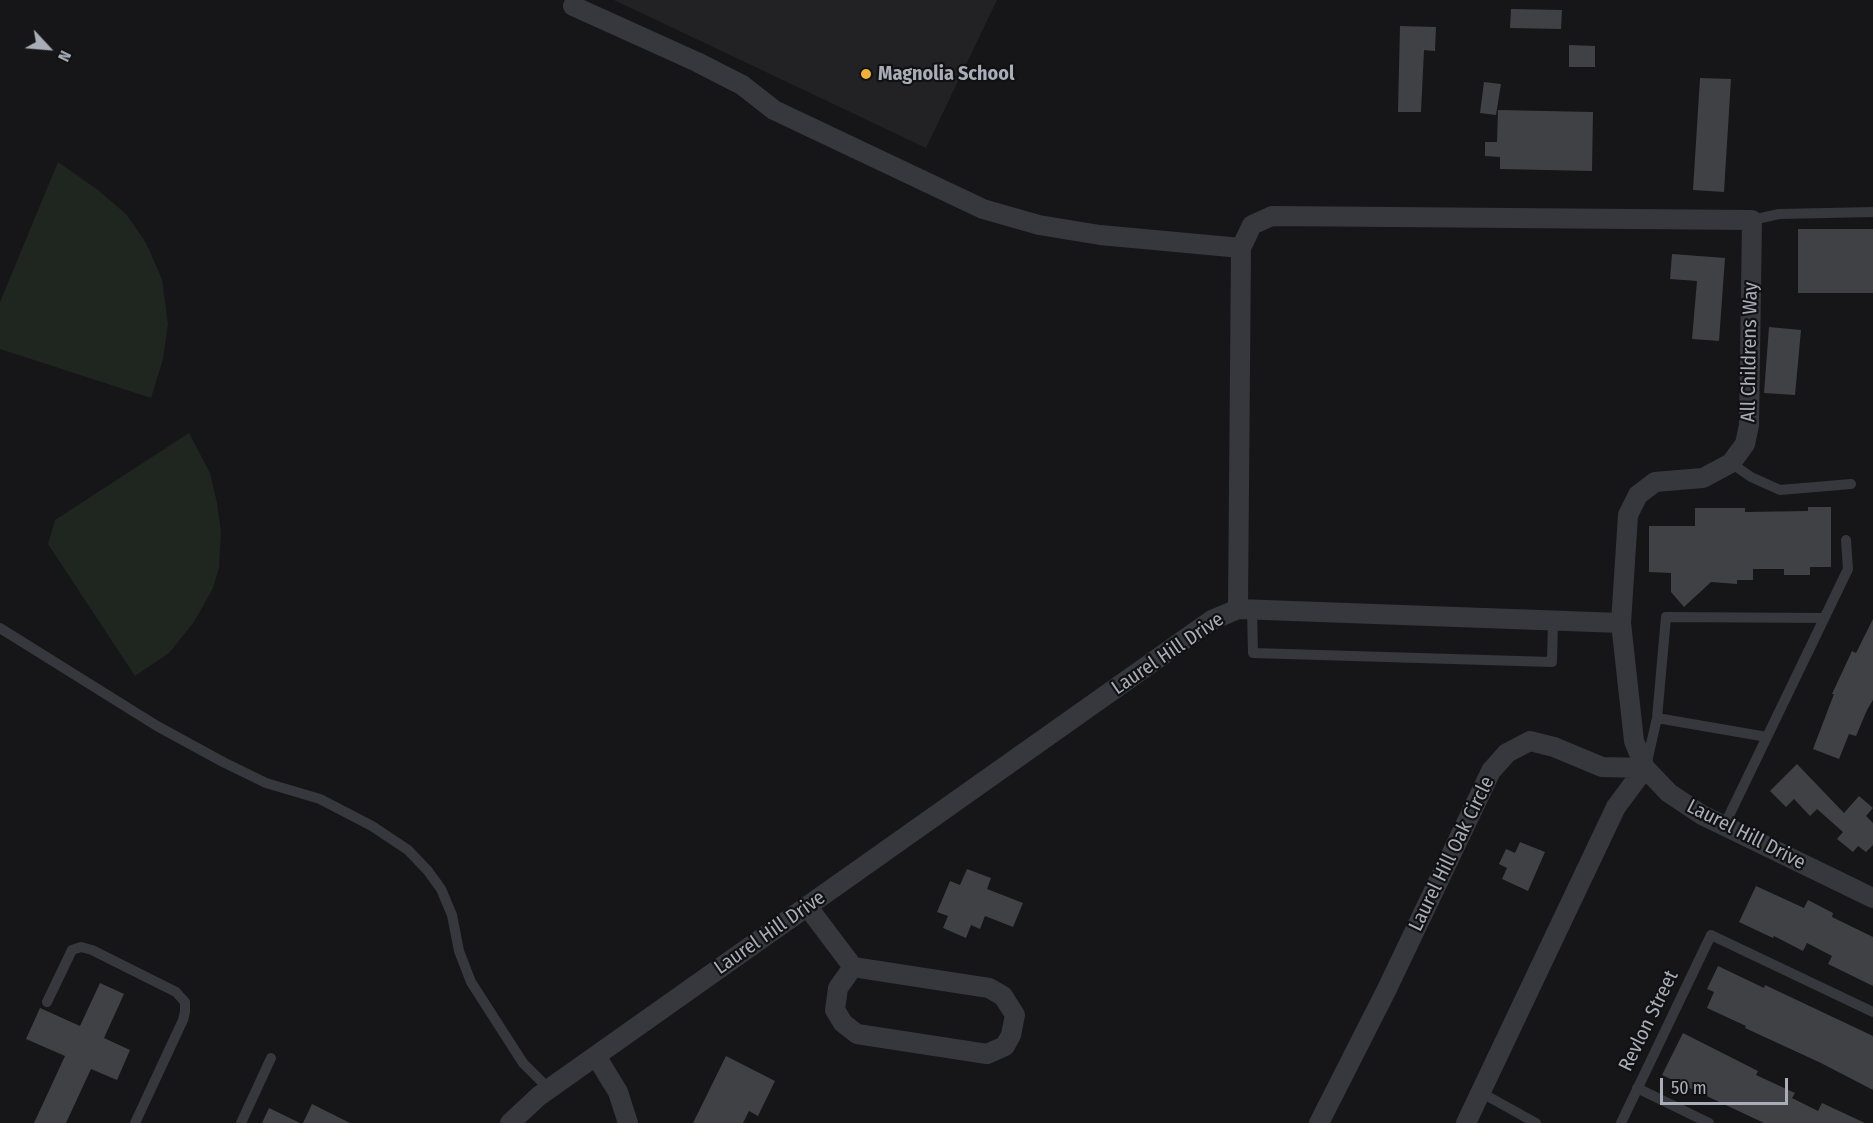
<!DOCTYPE html>
<style>
body{margin:0}
#map{position:relative;width:1873px;height:1123px;overflow:hidden;background:#161618;font-family:"Fira Sans Condensed",sans-serif}
canvas{display:block}
.north{position:absolute;left:18px;top:18px;width:60px;height:60px;-webkit-text-stroke:4px #111113;paint-order:stroke;rotate:116deg;font-size:16px;font-weight:700;line-height:24px;text-align:center;color:#a8adb8}
.north::after{content:'';display:block;margin:auto;width:21px;height:27px;background:#a8adb8;clip-path:polygon(50% 0,100% 100%,50% 72%,0 100%)}
.scale{position:absolute;left:1660px;top:1078px;width:128px;height:27px;box-sizing:border-box;border:3px solid #a8adb8;border-top:0;padding-left:8px;font-size:18px;line-height:21px;white-space:nowrap;color:#a8adb8;-webkit-text-stroke:4px #111113;paint-order:stroke}
</style>
<div id="map">
<canvas width="1873" height="1123"></canvas>
<div class="north">N</div>
<div class="scale">50 m</div>
</div>
<script>
const ctx = document.querySelector('canvas').getContext('2d');
ctx.lineJoin = 'round';
function fill(path, color) {
  ctx.fillStyle = color;
  ctx.fill(path, 'evenodd');
}
function shape(rows) {
  const path = new Path2D();
  for (const r of rows) {
    path.moveTo(r[0], r[1]);
    for (let i = 2; i < r.length; i += 2) path.lineTo(r[i], r[i + 1]);
  }
  return path;
}
function strokePath(path, color, width, dash) {
  ctx.strokeStyle = color;
  ctx.lineWidth = width;
  ctx.lineCap = dash ? 'butt' : 'round';
  ctx.setLineDash(dash || []);
  ctx.stroke(path);
}
function drawText(font, color, halo, rows, align = 'center') {
  ctx.font = font + ' "Fira Sans Condensed",sans-serif';
  ctx.lineWidth = 4.5;
  ctx.setLineDash([]);
  ctx.textBaseline = 'middle';
  ctx.strokeStyle = halo;
  ctx.fillStyle = color;
  for (const [text, x, y, turn = 0] of rows) {
    ctx.save();
    ctx.translate(x, y);
    ctx.rotate((+turn || 0) * Math.PI / 180);
    ctx.textAlign = isNaN(turn) ? turn : align;
    if (halo) ctx.strokeText(text, 0, 0);
    ctx.fillText(text, 0, 0);
    ctx.restore();
  }
}
fill(shape([
 [614,0,997,0,926,148]
]), '#222225');
fill(shape([
 [58,162,98,190,127,215,146,243,162,279,168,324,163,359,151,398,0,349,0,302],
 [189,433,210,473,217,503,221,532,219,568,213,588,194,622,169,653,135,676,48,544,55,520]
]), '#1e261f');
fill(shape([
 [1511,9,1562,10,1561,29,1510,28],
 [1400,26,1436,27,1435,51,1424,50,1421,112,1398,112],
 [1569,45,1595,46,1595,67,1569,67],
 [1700,78,1731,79,1724,192,1693,190],
 [1484,82,1501,84,1496,115,1480,113],
 [1498,110,1593,112,1592,171,1500,169,1500,157,1485,156,1485,142,1497,142],
 [1798,229,1873,229,1873,293,1798,293],
 [1672,254,1725,258,1719,341,1692,339,1697,281,1670,279],
 [1769,327,1801,330,1795,395,1764,393],
 [1808,507,1831,507,1831,567,1810,567,1810,575,1784,575,1784,569,1753,569,1753,580,1737,580,1737,584,1711,582,1684,607,1671,592,1671,573,1649,572,1649,526,1695,526,1695,508,1745,508,1745,512,1808,511],
 [1873,619,1873,700,1867,710,1856,736,1849,734,1839,759,1813,749,1834,694,1832,694,1852,651,1856,653],
 [1797,764,1844,813,1859,796,1873,808,1866,816,1873,823,1873,845,1866,852,1858,846,1853,852,1837,839,1843,832,1817,809,1810,816,1794,799,1786,807,1770,791],
 [1520,842,1545,852,1528,891,1502,879,1507,868,1499,864,1506,849,1515,853],
 [967,869,991,878,987,889,1023,903,1013,927,985,916,980,929,971,925,966,938,943,928,948,916,937,912,950,881,960,885],
 [1756,886,1804,908,1808,900,1833,913,1832,917,1873,937,1873,986,1828,964,1832,956,1807,943,1803,951,1774,936,1773,938,1739,922],
 [1718,966,1764,988,1765,985,1873,1036,1873,1090,1821,1063,1745,1028,1746,1026,1707,1008,1714,992,1707,989],
 [100,983,124,994,104,1038,130,1050,117,1080,91,1069,66,1123,34,1123,65,1056,26,1039,40,1008,80,1026],
 [1683,1033,1758,1071,1756,1075,1795,1093,1792,1098,1818,1111,1822,1103,1865,1123,1764,1123,1698,1092,1662,1075],
 [726,1056,775,1081,758,1116,749,1111,743,1123,693,1123],
 [312,1104,350,1123,303,1123],
 [269,1108,300,1123,262,1123]
]), '#404145');
strokePath(shape([
 [1752,220,1779,214,1873,212],
 [1731,463,1751,477,1780,490,1851,484],
 [1252,610,1253,653,1552,662,1553,621],
 [0,628,157,726,223,762,266,783,320,799,372,826,408,850,428,871,441,889,452,915,459,951,471,982,523,1063,549,1089],
 [1657,718,1767,737],
 [1646,766,1657,718,1666,617,1824,618],
 [1724,826,1848,569,1846,540],
 [47,1002,72,950,81,947,92,950,176,992,185,1002,185,1012,183,1020,135,1123],
 [1637,1088,1709,1123],
 [1480,1092,1536,1123],
 [241,1123,271,1058],
 [1621,1123,1711,935,1873,1012]
]), '#37383d', 10);
strokePath(shape([
 [573,6,697,62,742,85,774,110,983,209,1039,225,1100,235,1241,248],
 [1238,609,1241,248,1252,225,1272,216,1752,220,1749,425,1745,444,1731,463,1703,478,1655,482,1638,495,1628,515,1621,623,1634,741,1645,768,1669,793,1702,815,1873,898],
 [807,906,853,967],
 [853,967,989,988,1003,996,1015,1015,1011,1035,1005,1046,987,1054,857,1034,843,1023,835,1010,838,988,853,967],
 [596,1056,618,1092,628,1123],
 [510,1123,539,1096,1212,620,1238,609,1621,623],
 [1319,1123,1386,991,1491,771,1507,753,1530,741,1554,747,1602,767,1645,768],
 [1466,1123,1616,807,1645,768]
]), '#37383d', 20);
for (const [x, y, r, color] of [
 [866,74,6,"#f2b134"]
]) {
  const dot = new Path2D();
  dot.arc(x, y, r, 0, 2 * Math.PI);
  ctx.fillStyle = color;
  ctx.fill(dot);
  strokePath(dot, '#111113', 2);
}
drawText('bold 20px', '#a8adb8', '#111113', [
 ["Magnolia School",878,74]
], 'left');
drawText('20px', '#a8adb8', '#111113', [
 ["All Childrens Way",1750,352,-89],
 ["Laurel Hill Drive",1168,654,-34],
 ["Laurel Hill Drive",1746,835,27],
 ["Laurel Hill Oak Circle",1452,854,-64],
 ["Laurel Hill Drive",770,933,-35],
 ["Revlon Street",1649,1021,-64]
]);
</script>
